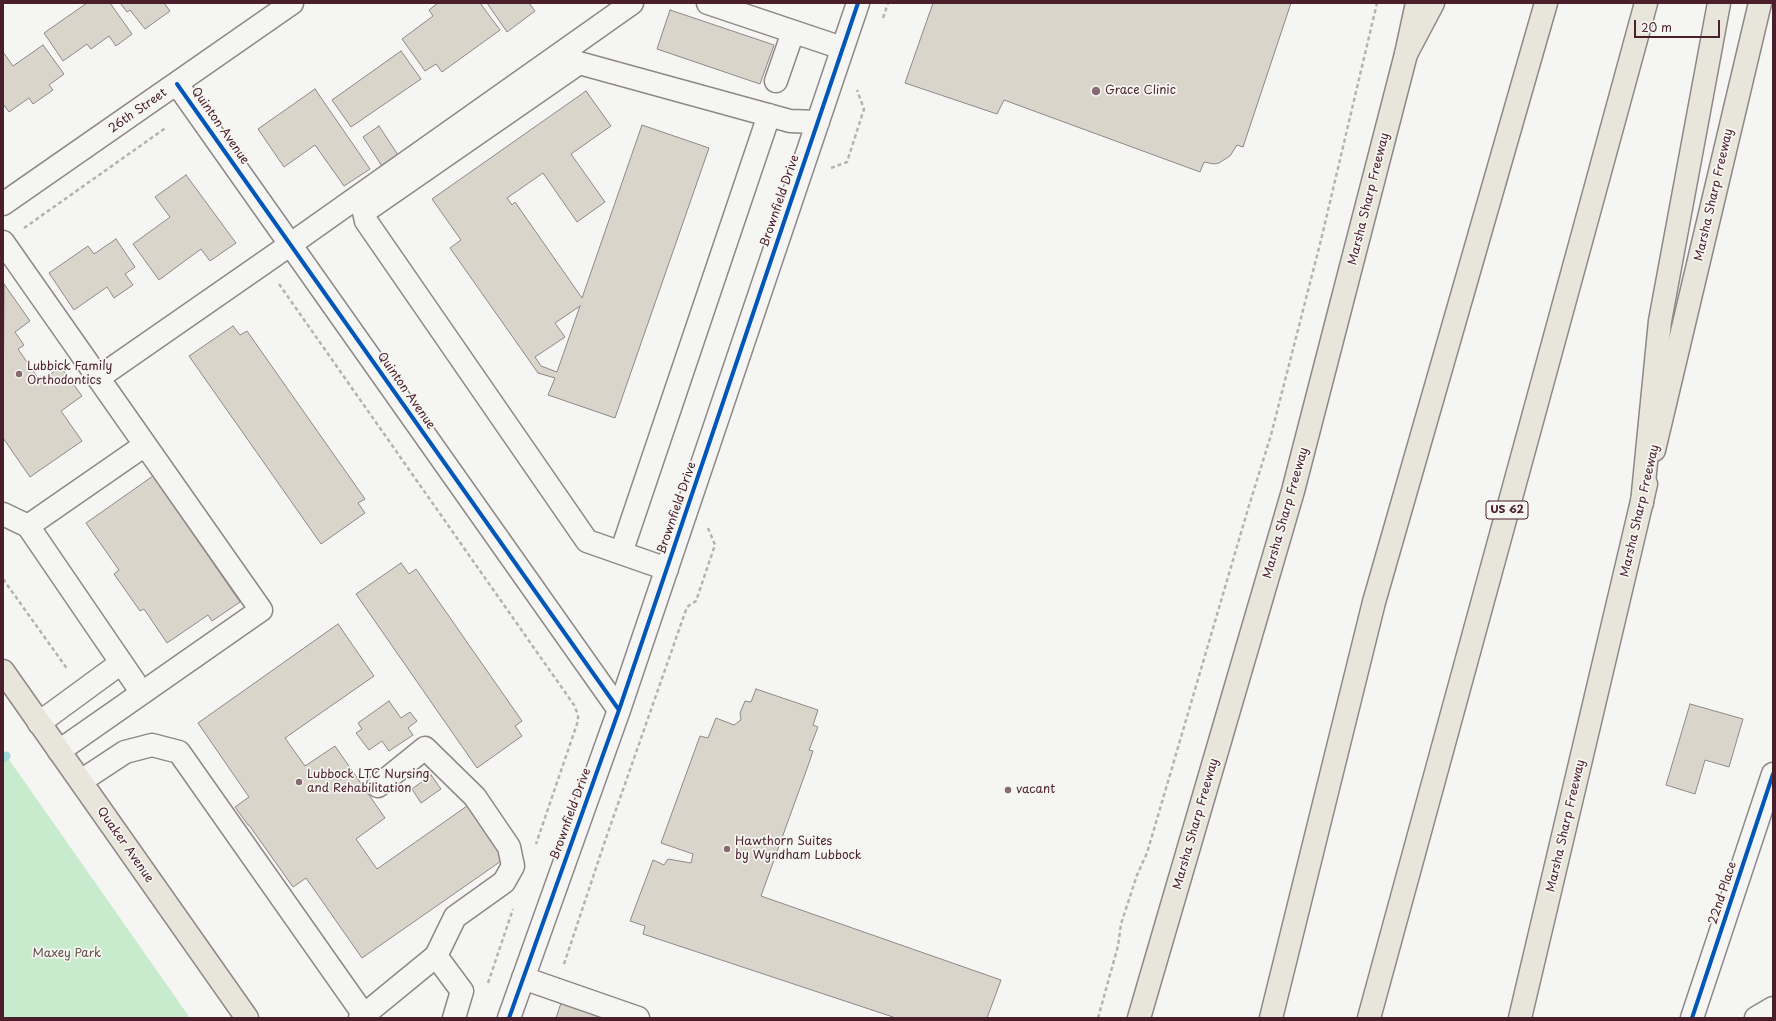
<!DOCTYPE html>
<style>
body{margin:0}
#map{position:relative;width:1776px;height:1021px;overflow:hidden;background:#f5f5f3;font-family:"Playpen Sans",sans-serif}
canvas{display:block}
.frame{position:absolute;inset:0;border:4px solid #4a1f2b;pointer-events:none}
.scale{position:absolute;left:1634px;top:20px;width:86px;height:18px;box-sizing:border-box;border:2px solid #4a1f2b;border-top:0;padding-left:5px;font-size:12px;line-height:14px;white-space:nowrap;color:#4a1f2b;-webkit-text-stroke:3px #f6f6f2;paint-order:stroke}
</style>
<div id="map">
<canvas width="1776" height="1021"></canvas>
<div class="frame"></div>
<div class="scale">20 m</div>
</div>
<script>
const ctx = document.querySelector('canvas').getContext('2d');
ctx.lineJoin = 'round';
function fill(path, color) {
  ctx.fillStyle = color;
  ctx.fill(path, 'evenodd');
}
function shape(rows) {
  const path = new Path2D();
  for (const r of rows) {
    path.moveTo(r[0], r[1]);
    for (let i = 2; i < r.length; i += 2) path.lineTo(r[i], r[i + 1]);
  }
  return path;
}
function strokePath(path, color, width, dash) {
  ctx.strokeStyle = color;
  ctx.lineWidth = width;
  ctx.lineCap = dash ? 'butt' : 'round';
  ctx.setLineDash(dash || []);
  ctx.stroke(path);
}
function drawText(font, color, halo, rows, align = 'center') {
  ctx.font = font + ' "Playpen Sans",sans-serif';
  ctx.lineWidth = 3.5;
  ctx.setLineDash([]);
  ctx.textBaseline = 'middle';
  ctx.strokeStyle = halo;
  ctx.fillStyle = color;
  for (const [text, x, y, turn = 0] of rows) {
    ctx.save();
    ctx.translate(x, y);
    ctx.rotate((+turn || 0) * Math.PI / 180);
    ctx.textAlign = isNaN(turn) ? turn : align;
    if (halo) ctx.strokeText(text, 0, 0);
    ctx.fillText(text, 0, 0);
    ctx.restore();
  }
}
fill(shape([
 [3,751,190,1018,3,1018]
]), '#c7ebcc');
strokePath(shape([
 [3,758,6,756]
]), '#a4dde0', 9);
const building = shape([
 [87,3,110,3,132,34,116,46,109,36,91,49,87,44,63,61,44,33,87,3],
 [120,3,164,3,170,11,145,29,130,10,127,12,120,3],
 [438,3,480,3,500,30,442,72,436,64,425,71,402,39,433,16,429,10,438,3],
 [487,3,529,3,535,11,507,32,487,3],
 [933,3,1291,3,1243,147,1237,145,1230,156,1219,163,1214,164,1204,162,1200,172,1004,100,997,114,905,83,933,3],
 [670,10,774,45,760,84,657,49,670,10],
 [43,45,64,74,49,85,53,90,33,104,29,98,9,112,3,104,3,52,13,66,43,45],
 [401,51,421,79,351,127,332,100,401,51],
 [315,89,370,169,344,186,315,145,284,167,258,129,315,89],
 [586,91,611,126,571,154,605,202,577,222,543,173,507,198,512,205,515,202,582,298,642,125,709,148,615,418,548,395,555,378,538,373,450,248,461,240,432,199,586,91],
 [580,306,557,372,541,366,535,357,565,337,555,323,580,306],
 [379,126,398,155,382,166,363,137,379,126],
 [186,175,236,243,210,261,201,249,159,280,133,244,170,217,155,197,186,175],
 [116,239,135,267,125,274,133,285,114,298,107,287,74,310,49,273,88,246,94,254,116,239],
 [4,284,30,321,15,332,24,345,18,349,40,381,61,367,82,396,61,411,82,441,30,477,3,438,4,284],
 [233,326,240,335,247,331,365,499,358,503,365,513,321,544,189,356,233,326],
 [153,476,240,602,212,621,208,615,167,643,144,609,140,611,114,574,119,570,86,523,153,476],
 [401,563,409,574,416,569,522,721,515,726,522,736,477,768,356,594,401,563],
 [338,624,374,676,285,738,305,766,335,746,385,818,356,839,377,869,467,806,504,859,362,958,306,878,293,887,249,825,248,825,235,807,249,797,198,723,338,624],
 [756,689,818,710,813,725,818,727,809,750,813,751,809,763,761,896,1001,980,987,1018,896,1018,643,934,645,926,630,921,653,860,664,865,668,859,691,863,693,854,661,843,700,736,708,738,716,718,734,725,741,720,740,713,745,701,751,702,756,689],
 [389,701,401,718,410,712,417,721,408,728,413,735,389,751,382,741,369,750,356,733,362,729,358,723,389,701],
 [1690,704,1743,719,1729,767,1705,760,1695,794,1666,785,1690,704],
 [431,775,441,789,421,803,412,789,431,775],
 [561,1003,605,1018,556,1018,561,1003]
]);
fill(building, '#dad5cb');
strokePath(building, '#8f8788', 1);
const minor = shape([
 [708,3,842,48],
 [776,81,793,32],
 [177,84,619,710],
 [3,204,292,3],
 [3,242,261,610,59,751],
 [98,378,291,244,632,3],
 [3,514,28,526],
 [621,553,769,115],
 [667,569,587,541,366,221,364,212,579,63,790,121,818,122],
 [142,693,28,526,145,445],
 [39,723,121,663],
 [81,781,125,752,152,745,179,752,364,1015,360,1018],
 [436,956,462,991,454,1018],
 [523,978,638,1018],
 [366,1018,364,1015,436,956,455,917,504,882,513,866,509,847,475,797,425,748,378,786],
 [509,1018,619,710,858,3],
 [1692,1018,1773,774],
 [1756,1018,1773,1008]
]);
const major = shape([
 [1654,450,1760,3],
 [3,671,247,1018],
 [1139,1018,1293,491,1406,54,1417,3],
 [1520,1018,1646,484]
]);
const highway = shape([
 [1406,54,1433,3],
 [1642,503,1660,321,1719,3],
 [1271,1018,1374,602,1546,3],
 [1369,1018,1646,3]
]);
strokePath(minor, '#8f8788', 25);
strokePath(major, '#8f8788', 25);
strokePath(highway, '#8f8788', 25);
strokePath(shape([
 [883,18,888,3],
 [831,168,847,162,864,109,857,90],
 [24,228,167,127],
 [279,284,574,705,578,715,578,721,536,844],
 [3,579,68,670],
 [564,964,605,841,687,607,696,601,715,545,708,528],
 [488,983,513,909],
 [1098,1018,1118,946,1121,924,1137,875,1147,853,1248,509,1271,435,1321,240,1377,3]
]), '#b6b2b2', 2.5, [4, 3]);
strokePath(minor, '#f5f5f3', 22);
strokePath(major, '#e8e6da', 22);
strokePath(highway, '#e8e6da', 22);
strokePath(shape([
 [177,84,619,710],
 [509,1018,619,710,858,3],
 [1692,1018,1773,774]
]), '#0057b8', 4);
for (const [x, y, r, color] of [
 [1096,91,5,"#866a71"],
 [19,374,4,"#866a71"],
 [299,782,4,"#866a71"],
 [1008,790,4,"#866a71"],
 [727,849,4,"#866a71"]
]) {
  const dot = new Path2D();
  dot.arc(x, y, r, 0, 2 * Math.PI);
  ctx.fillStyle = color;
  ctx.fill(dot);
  strokePath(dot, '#f6f6f2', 1.5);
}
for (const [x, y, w] of [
 [1507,510,42]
]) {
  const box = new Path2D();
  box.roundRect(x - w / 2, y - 9, w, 18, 3);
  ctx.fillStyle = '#f6f6f2';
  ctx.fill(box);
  strokePath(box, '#4a1f2b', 1);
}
drawText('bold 11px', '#4a1f2b', null, [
 ["US 62",1507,510]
]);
drawText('12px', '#4a1f2b', '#f6f6f2', [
 ["Grace Clinic",1105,91],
 ["Lubbick Family",27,367],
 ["Orthodontics",27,381],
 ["Lubbock LTC Nursing",307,775],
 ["and Rehabilitation",307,789],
 ["vacant",1016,790],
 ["Hawthorn Suites",735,842],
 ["by Wyndham Lubbock",735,856]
], 'left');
drawText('12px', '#4a1f2b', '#f6f6f2', [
 ["26th Street",138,111,-35],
 ["Quinton Avenue",220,126,55],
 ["Marsha Sharp Freeway",1714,195,-77],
 ["Marsha Sharp Freeway",1369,199,-76],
 ["Brownfield Drive",780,201,-71],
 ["Quinton Avenue",406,391,55],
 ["Brownfield Drive",677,508,-71],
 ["Marsha Sharp Freeway",1640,511,-77],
 ["Marsha Sharp Freeway",1286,513,-74],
 ["Brownfield Drive",571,814,-70],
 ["Marsha Sharp Freeway",1196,824,-74],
 ["Marsha Sharp Freeway",1566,826,-77],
 ["Quaker Avenue",125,845,55],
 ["22nd Place",1723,893,-72]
]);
drawText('12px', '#60504b', '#f6f6f2', [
 ["Maxey Park",67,954]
]);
</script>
